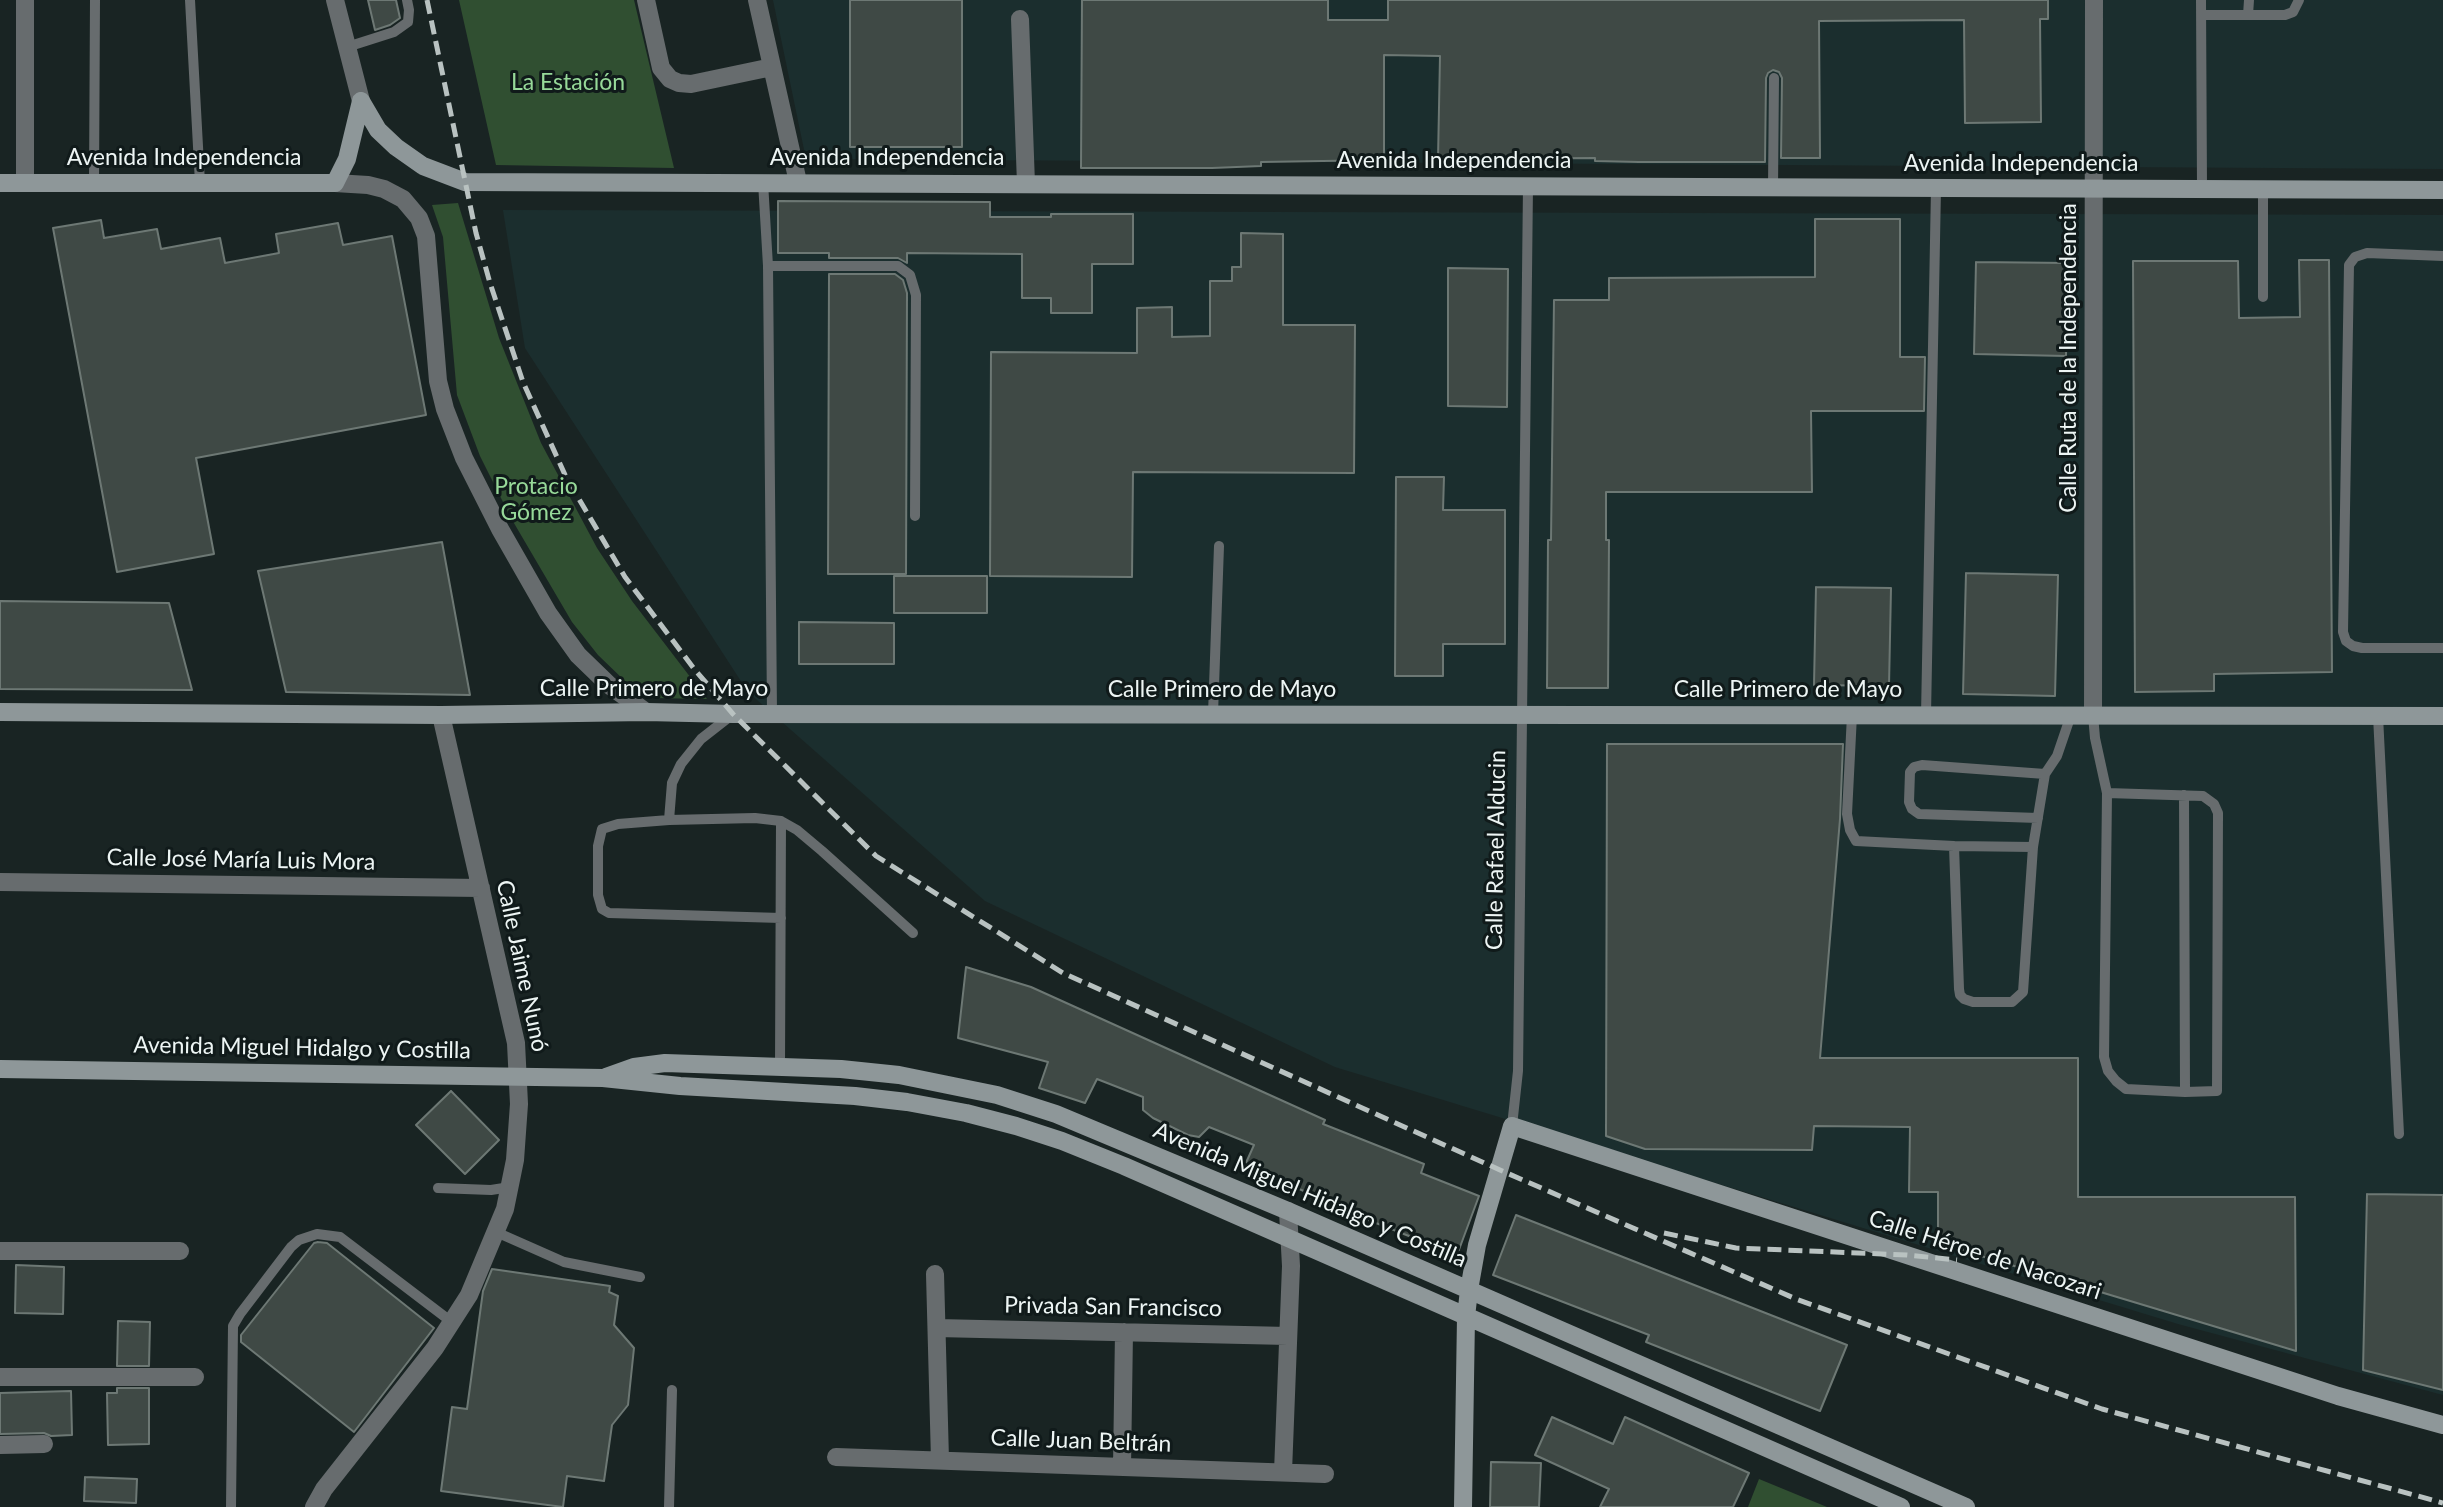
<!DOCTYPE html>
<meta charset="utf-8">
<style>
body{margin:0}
canvas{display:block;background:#192423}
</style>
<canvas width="2443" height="1507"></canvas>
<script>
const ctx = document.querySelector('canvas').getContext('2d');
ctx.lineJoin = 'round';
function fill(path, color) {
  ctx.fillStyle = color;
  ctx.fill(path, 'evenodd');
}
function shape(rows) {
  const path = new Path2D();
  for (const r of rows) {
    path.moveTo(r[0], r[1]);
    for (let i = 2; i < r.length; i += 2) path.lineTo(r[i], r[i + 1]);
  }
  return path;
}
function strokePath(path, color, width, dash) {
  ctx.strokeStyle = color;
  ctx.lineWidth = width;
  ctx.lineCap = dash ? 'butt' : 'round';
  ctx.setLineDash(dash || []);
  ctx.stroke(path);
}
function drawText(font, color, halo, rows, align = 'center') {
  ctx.font = font + ' Lato,sans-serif';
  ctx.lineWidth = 6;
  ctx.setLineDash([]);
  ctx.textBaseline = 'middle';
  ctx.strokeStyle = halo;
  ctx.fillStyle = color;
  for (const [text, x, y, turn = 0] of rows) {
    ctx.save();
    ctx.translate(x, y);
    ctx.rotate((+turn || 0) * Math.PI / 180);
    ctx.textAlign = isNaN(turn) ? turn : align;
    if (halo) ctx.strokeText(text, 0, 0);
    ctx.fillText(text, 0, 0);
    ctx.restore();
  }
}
fill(shape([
 [773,0,2443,0,2443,169,806,159],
 [503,210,2443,215,2443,1395,2178,1324,1335,1067,985,901,748,692,525,348]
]), '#1b2e2e');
fill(shape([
 [459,0,634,0,674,168,496,165],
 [458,203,499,338,541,443,597,548,632,601,707,699,654,698,625,681,598,655,572,622,511,518,480,456,457,395,443,237,432,205],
 [1759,1479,1827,1507,1748,1507]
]), '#304f31');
const building = shape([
 [368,0,396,0,400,18,390,25,375,30,368,0],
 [850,0,962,0,962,147,850,147,850,0],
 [1082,0,1328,0,1328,20,1388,20,1388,0,2048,0,2048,19,2040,19,2041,122,1965,123,1964,20,1819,21,1820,158,1781,158,1782,78,1779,72,1773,70,1768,73,1766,78,1765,162,1639,162,1595,161,1595,158,1438,159,1440,56,1384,55,1384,160,1261,162,1261,166,1212,168,1081,168,1082,0],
 [778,201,990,202,990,217,1051,217,1051,214,1133,214,1133,264,1092,264,1092,313,1051,313,1051,298,1022,298,1022,254,907,253,907,263,898,258,829,258,829,253,778,253,778,201],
 [1815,219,1900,219,1900,357,1925,357,1924,411,1811,411,1812,492,1606,492,1606,540,1609,540,1608,688,1547,688,1548,540,1551,540,1554,300,1609,300,1609,278,1815,277,1815,219],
 [101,220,104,238,157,229,161,249,220,238,225,263,279,253,276,234,338,223,343,245,392,236,426,415,196,458,214,554,117,572,53,228,101,220],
 [1241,233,1283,234,1283,325,1355,325,1354,473,1133,472,1132,577,990,576,991,352,1137,353,1137,308,1172,307,1172,337,1210,336,1210,281,1232,281,1232,267,1241,267,1241,233],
 [2299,260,2329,260,2332,672,2214,674,2214,691,2135,692,2133,261,2238,261,2239,318,2300,317,2299,260],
 [1976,262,2068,263,2066,356,1974,354,1976,262],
 [1448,268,1508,269,1507,407,1448,406,1448,268],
 [829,274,895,274,903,280,907,293,906,574,828,574,829,274],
 [1396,477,1444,477,1443,510,1505,510,1505,644,1443,644,1443,676,1395,676,1396,477],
 [442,542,470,695,286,692,258,571,442,542],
 [1966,573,2058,575,2055,696,1963,694,1966,573],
 [894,576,987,576,987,613,894,613,894,576],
 [1816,587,1891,588,1889,686,1814,685,1816,587],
 [0,601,169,603,192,690,0,689,0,601],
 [799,622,894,623,894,664,799,664,799,622],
 [1607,744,1843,744,1840,819,1820,1058,2078,1058,2078,1197,2295,1197,2296,1351,1938,1243,1938,1192,1909,1192,1910,1127,1814,1126,1812,1150,1645,1149,1606,1136,1607,744],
 [966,967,1031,987,1325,1120,1323,1124,1424,1164,1421,1173,1479,1196,1457,1255,1305,1195,1306,1192,1245,1165,1254,1145,1209,1127,1199,1137,1188,1135,1153,1118,1143,1110,1143,1097,1097,1079,1085,1103,1039,1088,1048,1062,958,1038,966,967],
 [451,1091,499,1140,465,1174,416,1125,451,1091],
 [2367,1194,2443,1195,2443,1390,2363,1370,2367,1194],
 [1516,1215,1847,1345,1820,1411,1646,1342,1649,1335,1493,1275,1516,1215],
 [318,1242,327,1243,434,1328,354,1432,241,1342,241,1335,314,1243,318,1242],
 [16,1265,64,1267,63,1314,15,1313,16,1265],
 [492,1269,610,1286,609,1292,618,1296,614,1325,634,1348,628,1405,612,1425,604,1481,567,1476,563,1507,441,1491,452,1407,467,1409,483,1291,492,1269],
 [118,1321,150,1322,149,1366,117,1366,118,1321],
 [117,1388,149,1388,149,1444,108,1445,107,1393,117,1393,117,1388],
 [71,1391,72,1435,51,1436,44,1433,0,1434,0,1393,71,1391],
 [1552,1417,1613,1444,1625,1417,1749,1473,1733,1507,1600,1507,1609,1489,1535,1455,1552,1417],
 [1491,1462,1541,1463,1539,1507,1490,1507,1491,1462],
 [85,1477,137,1479,136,1503,84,1501,85,1477]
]);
fill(building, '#3f4945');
strokePath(building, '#6d7874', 2);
strokePath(shape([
 [190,0,200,183],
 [2201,0,2202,188],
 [2202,15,2285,15,2293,12,2299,0],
 [2248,15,2249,0],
 [347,47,394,32,408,22,409,10,407,0],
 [763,182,768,266],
 [94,183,95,0],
 [1773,188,1774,78],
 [2443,256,2367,253,2355,257,2349,265,2343,632,2346,641,2353,646,2362,648,2443,648],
 [2263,297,2263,189],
 [772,713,768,266,898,266,910,275,916,295,915,516],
 [1213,714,1219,546],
 [1852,715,1847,814,1850,830,1856,841,1954,846],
 [1926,715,1936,188],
 [2093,715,2095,738,2107,793,2104,1057,2108,1071,2116,1081,2126,1089,2185,1092,2184,795],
 [2378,716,2399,1134],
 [2107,793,2203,796,2214,804,2218,813,2217,1091,2185,1092],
 [2038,818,1919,814,1912,809,1909,802,1910,772,1914,767,1922,765,2045,774],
 [669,820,672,783,681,764,701,739,733,714],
 [2033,847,1954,846,1959,989,1960,995,1964,999,1973,1002,2012,1002,2023,992,2033,847,2045,774,2057,756,2071,715],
 [781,918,609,913,602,909,598,895,598,846,602,829,618,824,669,820,755,818,781,821,797,830,822,851,913,933],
 [780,1066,781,821],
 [1512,1126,1518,1071,1528,186],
 [438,1188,491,1190,510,1187],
 [496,1232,564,1262,640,1277],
 [231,1507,233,1326,240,1314,291,1247,299,1240,317,1234,340,1237,453,1323],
 [669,1507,672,1390]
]), '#676c6e', 10);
strokePath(shape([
 [25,0,25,183],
 [335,0,361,101],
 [646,0,661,68,670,79,679,83,691,84,772,67],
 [757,0,798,182],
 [1020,19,1026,184],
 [335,183,368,185,384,189,403,199,419,218,426,236,438,381,445,409,464,458,500,529,548,613,578,655,609,685,646,712],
 [2093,715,2094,0],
 [0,882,481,888],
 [0,1251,180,1251],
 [935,1274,940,1460],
 [937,1328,1288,1336],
 [0,1377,195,1377],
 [0,1445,44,1444],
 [836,1457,1325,1474],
 [1122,1467,1124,1332],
 [1283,1472,1291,1266,1288,1211],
 [314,1507,324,1489,435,1348,469,1295,505,1209,515,1160,519,1104,516,1043,441,715]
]), '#676c6e', 18);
strokePath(shape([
 [361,101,378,130,396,147,423,166,465,182,2443,190],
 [0,183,335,183,347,159,361,101],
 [0,712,441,715,646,712,733,714,2443,716],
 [0,1069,603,1078,680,1086,855,1096,907,1102,966,1113,1016,1126,1062,1141,1124,1166,1901,1507],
 [606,1077,634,1067,665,1063,841,1069,899,1075,997,1095,1056,1114,1288,1211,1966,1507],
 [1463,1507,1466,1317,1469,1290,1477,1245,1512,1126,2338,1396,2443,1425]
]), '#8e9799', 18);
strokePath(shape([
 [427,0,476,233,490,283,523,382,566,477,625,577,695,670,733,714,876,856,1063,973,1500,1170,1796,1299,2102,1409,2443,1503],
 [1664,1233,1736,1248,1907,1255,1957,1260]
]), '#b9c2c1', 5, [14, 7]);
drawText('23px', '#97d999', '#101a1a', [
 ["La Estación",568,83],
 ["Protacio",536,487],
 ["Gómez",536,513]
]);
drawText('23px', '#edf5f4', '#101a1a', [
 ["Avenida Independencia",184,158],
 ["Avenida Independencia",887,158],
 ["Avenida Independencia",1454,161],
 ["Avenida Independencia",2021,164],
 ["Calle Ruta de la Independencia",2069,358,-90],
 ["Calle Primero de Mayo",654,689],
 ["Calle Primero de Mayo",1222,690],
 ["Calle Primero de Mayo",1788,690],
 ["Calle Rafael Alducin",1496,850,-89],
 ["Calle José María Luis Mora",241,860,1],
 ["Calle Jaime Nunó",522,966,78],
 ["Avenida Miguel Hidalgo y Costilla",302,1048,1],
 ["Avenida Miguel Hidalgo y Costilla",1310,1195,23],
 ["Calle Héroe de Nacozari",1985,1255,18],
 ["Privada San Francisco",1113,1307,1],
 ["Calle Juan Beltrán",1081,1441,2]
]);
</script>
